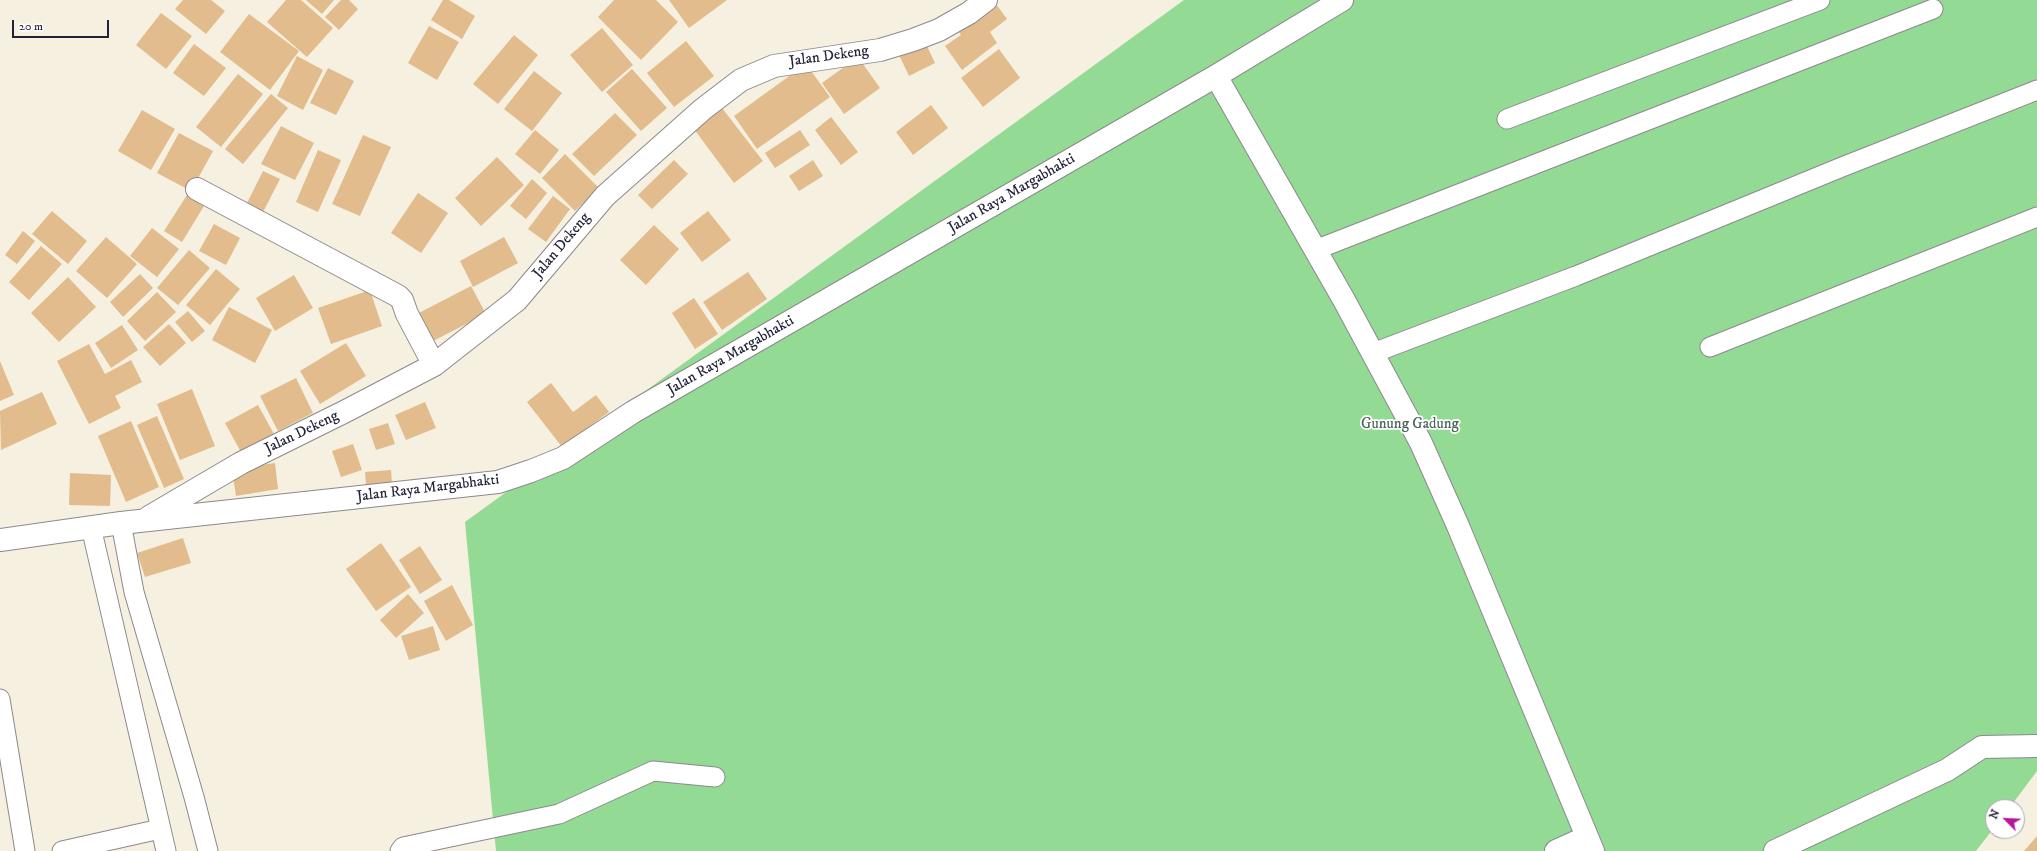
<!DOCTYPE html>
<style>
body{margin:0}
#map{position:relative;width:2037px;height:851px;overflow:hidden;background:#f5f0df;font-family:"IM FELL DW Pica",serif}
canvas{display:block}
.north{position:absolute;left:1985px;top:799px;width:40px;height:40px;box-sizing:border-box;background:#fff;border:1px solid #a7a7b1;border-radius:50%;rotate:294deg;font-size:11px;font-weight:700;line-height:16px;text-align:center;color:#22223b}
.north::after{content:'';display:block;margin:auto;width:14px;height:18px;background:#b5179e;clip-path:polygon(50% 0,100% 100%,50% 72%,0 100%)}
.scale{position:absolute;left:12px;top:20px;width:97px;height:18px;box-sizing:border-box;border:2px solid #22223b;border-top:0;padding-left:5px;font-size:12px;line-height:14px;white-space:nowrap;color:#22223b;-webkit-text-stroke:3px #fff;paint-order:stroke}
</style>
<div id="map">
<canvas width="2037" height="851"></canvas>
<div class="north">N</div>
<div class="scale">20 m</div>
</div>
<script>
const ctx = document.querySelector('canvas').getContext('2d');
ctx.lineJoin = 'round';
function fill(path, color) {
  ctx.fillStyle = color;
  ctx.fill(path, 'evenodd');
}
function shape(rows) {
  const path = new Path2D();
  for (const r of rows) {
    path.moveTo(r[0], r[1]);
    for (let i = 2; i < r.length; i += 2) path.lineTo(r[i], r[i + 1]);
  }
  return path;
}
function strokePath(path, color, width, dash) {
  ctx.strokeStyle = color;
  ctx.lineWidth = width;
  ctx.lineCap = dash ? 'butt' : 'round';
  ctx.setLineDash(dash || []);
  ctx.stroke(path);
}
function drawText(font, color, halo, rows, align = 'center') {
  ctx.font = font + ' "IM FELL DW Pica",serif';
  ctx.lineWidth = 3.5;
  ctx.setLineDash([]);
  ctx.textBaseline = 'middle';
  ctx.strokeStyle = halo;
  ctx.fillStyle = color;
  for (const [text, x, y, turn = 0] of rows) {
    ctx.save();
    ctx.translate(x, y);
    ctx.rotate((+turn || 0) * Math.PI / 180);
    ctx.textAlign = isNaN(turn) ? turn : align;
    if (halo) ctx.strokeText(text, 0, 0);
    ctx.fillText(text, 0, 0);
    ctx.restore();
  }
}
fill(shape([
 [1184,0,2037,0,2037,771,2010,807,1993,807,1993,829,1976,851,496,851,465,522]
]), '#93da94');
fill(shape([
 [183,0,211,0,225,11,206,34,175,9],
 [286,0,301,0,333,28,307,57,267,22],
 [306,0,334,0,322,14],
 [341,0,349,0,358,9,339,30,325,17],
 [443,0,449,0,475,16,462,39,431,20],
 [614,0,656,0,678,22,641,60,598,17],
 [669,0,727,0,689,28],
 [996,4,1007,19,990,32,997,43,962,70,945,46,961,35,959,32],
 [161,13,192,36,166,69,136,45],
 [249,14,299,51,270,90,220,52],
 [429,26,459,42,437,80,408,63],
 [602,28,633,65,602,92,570,55],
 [514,35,538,55,498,104,473,84],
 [686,41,714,76,674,107,647,73],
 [925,42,935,63,909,76,899,55],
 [194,44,226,68,204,96,173,73],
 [999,49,1020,78,983,107,961,78],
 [297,56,323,70,303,110,277,96],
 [858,57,880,88,844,114,822,83],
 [806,64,830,97,757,149,734,116],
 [328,68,354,81,336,115,310,103],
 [632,69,667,108,641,131,606,92],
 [534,71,562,93,532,131,504,109],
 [238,74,263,94,221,147,196,127],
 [271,94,288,108,243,164,225,149],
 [931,105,948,128,913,155,896,132],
 [722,108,763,161,734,183,694,129],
 [142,110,175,129,151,170,118,151],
 [615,113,637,135,594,176,572,154],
 [831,117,858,152,841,165,815,130],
 [281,126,314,143,295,180,261,164],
 [535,130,559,150,540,174,515,154],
 [800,130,810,145,775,168,765,153],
 [179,133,213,151,191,191,157,173],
 [363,135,391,147,360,216,332,204],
 [318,150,341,160,318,212,296,202],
 [565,154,599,188,575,211,542,178],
 [497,157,524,185,481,226,455,198],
 [674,160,688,174,652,209,638,195],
 [813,160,823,176,799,191,789,176],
 [263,171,280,179,261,216,245,207],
 [532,179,547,193,526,219,510,206],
 [418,193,448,213,421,253,391,233],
 [187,195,204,206,182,242,164,231],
 [553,196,570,209,546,242,528,229],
 [52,211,87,241,68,264,32,234],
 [708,211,731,240,702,262,680,233],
 [214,224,240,238,226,265,199,251],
 [654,225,679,249,646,285,620,260],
 [152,228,179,249,157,277,130,256],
 [23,231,35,241,17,264,5,255],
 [106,237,137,264,107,298,76,271],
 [504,237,518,263,473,287,460,261],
 [41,246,62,264,29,300,9,282],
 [189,250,210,268,178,305,157,288],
 [216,269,240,289,210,325,186,305],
 [748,272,767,299,722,330,703,302],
 [140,274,153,288,123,317,110,302],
 [294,275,313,308,275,331,256,298],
 [68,277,96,307,59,342,31,313],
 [471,286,486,314,429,343,415,315],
 [370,290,382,326,331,344,318,308],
 [157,292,176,312,145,341,127,321],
 [694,298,718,334,695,349,672,313],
 [229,307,272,330,255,363,212,340],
 [188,311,205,331,192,342,175,322],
 [169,324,186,343,160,366,143,347],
 [122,325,138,350,111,368,95,343],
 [346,343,366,376,320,404,300,371],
 [89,344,105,374,131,360,142,382,115,396,121,408,89,424,57,361],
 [0,361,14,395,0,401],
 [296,378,313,413,278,431,260,396],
 [551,383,573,412,596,395,609,412,562,447,527,402],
 [192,389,215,446,180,460,157,404],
 [42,392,57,424,1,450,0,411],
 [425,402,436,428,406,440,395,415],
 [258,405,275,436,242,454,225,423],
 [157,416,184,479,164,488,137,425],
 [131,421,159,487,126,502,98,436],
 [388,423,395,444,376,450,369,429],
 [353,444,362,470,341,477,332,451],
 [275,463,278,489,236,496,232,469],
 [391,470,392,483,366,485,365,472],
 [70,473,111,475,110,506,69,505],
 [183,538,191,563,145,577,137,553],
 [381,543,411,587,376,611,346,569],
 [420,546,442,580,420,594,399,560],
 [452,585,473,625,446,641,424,601],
 [408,594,424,613,396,638,380,620],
 [433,626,440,650,409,660,401,636],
 [2037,836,2037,851,2024,851]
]), '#e2bc8d');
const lane = shape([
 [1507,119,1820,0],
 [1315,250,1933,9],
 [1710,347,2037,217],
 [1373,353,1576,276,1842,167,2037,90],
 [121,523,134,592,194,797,208,851],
 [91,527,166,851],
 [0,699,25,851],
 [62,851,160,829],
 [400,851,403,847,559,814,653,771,715,777]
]);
const street = shape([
 [1216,76,1344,300,1421,443,1458,526,1593,851],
 [197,189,398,296,402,300,407,314,434,365],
 [149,517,241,463,344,412,434,365,517,300,605,196,703,109,741,80,774,66,880,50,913,40,939,30,969,13,986,0],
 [0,540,121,523,498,482,531,471,563,458,633,412,1216,76,1342,0],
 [1556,851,1587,837],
 [1775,851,1947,770,1982,747,2037,746]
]);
strokePath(lane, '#8c898d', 21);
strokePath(street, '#8c898d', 24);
strokePath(lane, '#fff', 19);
strokePath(street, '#fff', 22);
drawText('15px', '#22223b', '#fff', [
 ["Jalan Dekeng",829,57,-8],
 ["Jalan Raya Margabhakti",1012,194,-30],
 ["Jalan Dekeng",562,246,-50],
 ["Jalan Raya Margabhakti",731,356,-30],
 ["Jalan Dekeng",302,433,-26],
 ["Jalan Raya Margabhakti",428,489,-7]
]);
drawText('15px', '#4a625a', '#fff', [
 ["Gunung Gadung",1410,425]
]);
</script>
